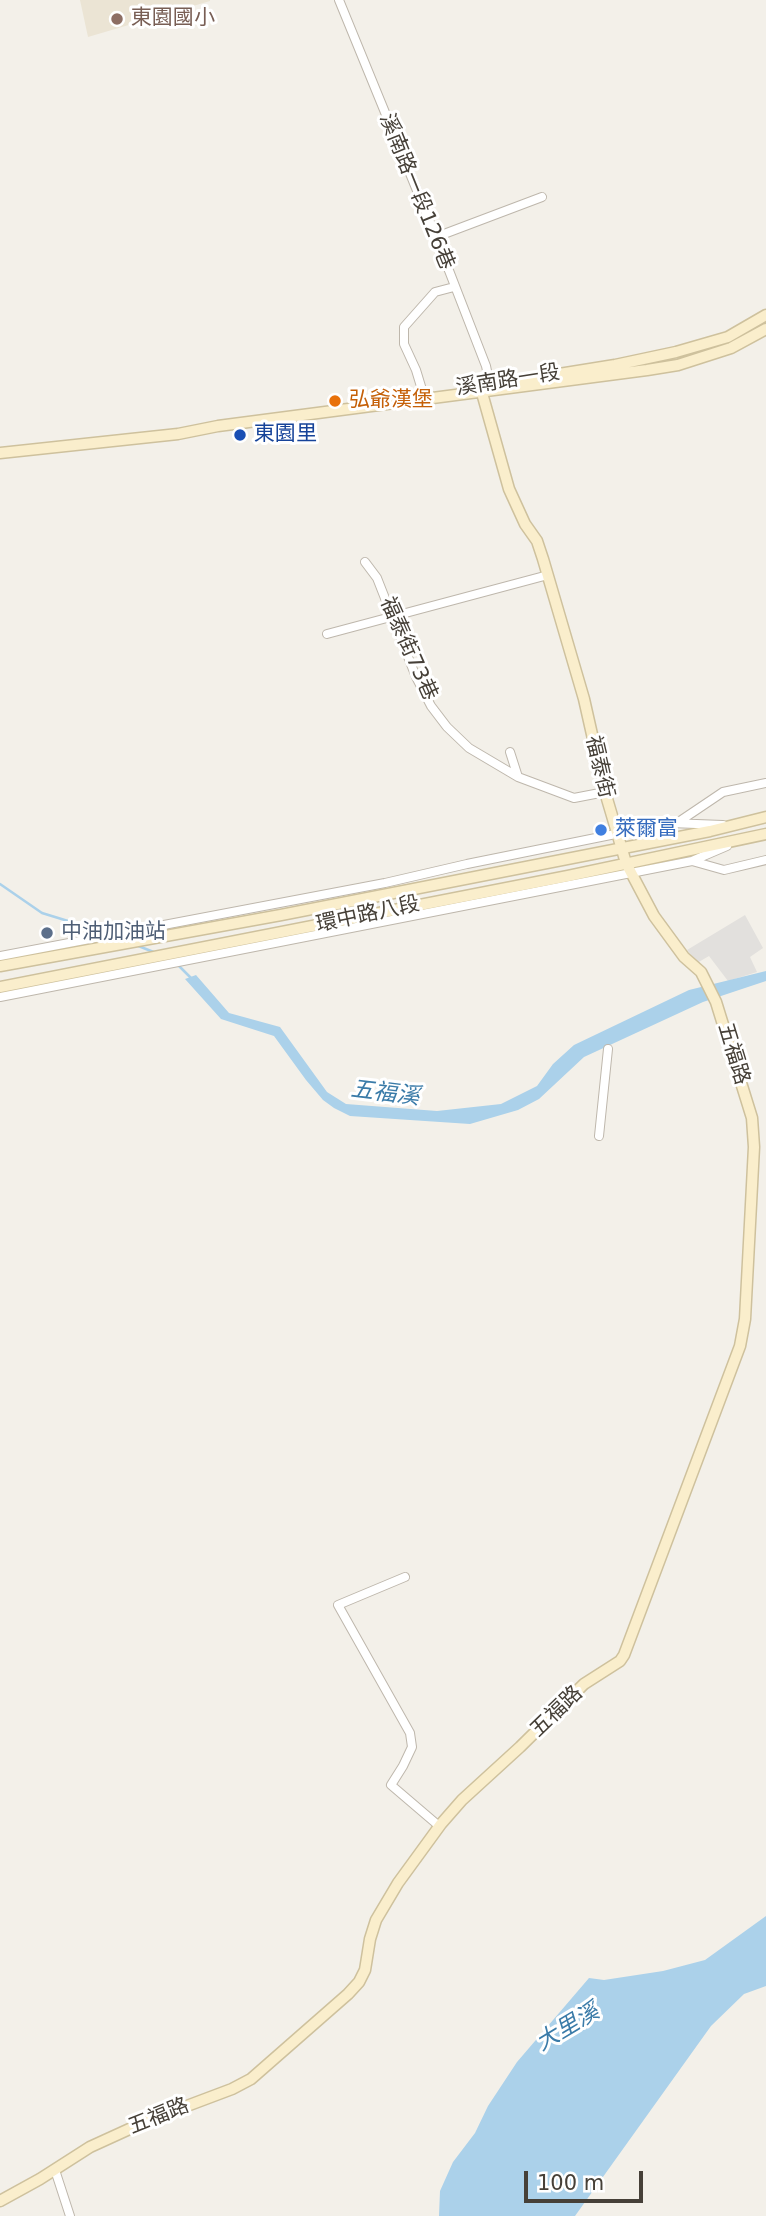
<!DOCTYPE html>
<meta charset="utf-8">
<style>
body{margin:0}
#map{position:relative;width:766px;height:2216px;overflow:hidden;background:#f3f0e9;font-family:"DejaVu Sans",sans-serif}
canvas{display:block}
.scale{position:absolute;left:524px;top:2171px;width:119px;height:32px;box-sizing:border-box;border:4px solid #464038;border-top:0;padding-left:9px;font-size:21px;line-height:24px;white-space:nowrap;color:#464038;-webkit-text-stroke:5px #fff;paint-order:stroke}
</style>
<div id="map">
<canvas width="766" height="2216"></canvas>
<div class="scale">100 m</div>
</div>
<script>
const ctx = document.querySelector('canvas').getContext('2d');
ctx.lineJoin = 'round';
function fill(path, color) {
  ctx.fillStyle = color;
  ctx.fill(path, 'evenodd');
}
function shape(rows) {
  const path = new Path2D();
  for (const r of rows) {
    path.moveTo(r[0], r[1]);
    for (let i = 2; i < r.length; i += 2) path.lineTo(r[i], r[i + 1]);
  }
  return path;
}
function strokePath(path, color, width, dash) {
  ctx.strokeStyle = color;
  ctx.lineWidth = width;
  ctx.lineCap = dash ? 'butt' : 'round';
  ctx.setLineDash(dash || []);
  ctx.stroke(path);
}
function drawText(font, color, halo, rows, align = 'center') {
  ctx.font = font + ' "DejaVu Sans","Noto Sans TC",sans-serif';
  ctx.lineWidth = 6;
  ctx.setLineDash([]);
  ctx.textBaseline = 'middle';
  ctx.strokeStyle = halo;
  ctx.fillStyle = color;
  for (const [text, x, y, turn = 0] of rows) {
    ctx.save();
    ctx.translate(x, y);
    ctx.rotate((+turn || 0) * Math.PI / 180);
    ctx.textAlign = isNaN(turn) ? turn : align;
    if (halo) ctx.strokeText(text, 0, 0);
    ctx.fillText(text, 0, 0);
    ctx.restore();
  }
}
fill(shape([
 [80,0,210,0,210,1,88,37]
]), '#ebe4d4');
fill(shape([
 [745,915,763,948,750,957,757,972,728,981,709,956,697,963,687,950]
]), '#e2e0dd');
fill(shape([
 [766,971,766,981,703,1002,584,1057,539,1099,518,1110,470,1124,350,1116,334,1108,323,1100,306,1080,274,1036,221,1019,185,979,196,975,229,1013,280,1027,327,1092,346,1104,437,1111,501,1104,537,1086,553,1064,574,1045,689,990],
 [766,1916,766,1986,744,1994,711,2026,575,2216,439,2216,440,2191,453,2162,475,2133,488,2106,517,2062,589,1978,604,1980,663,1971,705,1960]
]), '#abd1ea');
strokePath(shape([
 [0,884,42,913,107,933],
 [136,945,156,953],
 [168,958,173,960,192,979]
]), '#abd1ea', 2.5);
const street = shape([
 [339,0,436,237,486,366,490,385],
 [436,237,542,197],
 [423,393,416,370,404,344,404,327,435,292,454,287],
 [365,562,377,578,416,677,431,706,447,727,469,748,518,777,574,798,605,792],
 [327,634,548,575],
 [510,752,518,777],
 [677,823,723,792,766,783],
 [692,861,724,870,766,860],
 [0,956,385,883,467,864,670,823,723,825],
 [0,997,692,861,727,846],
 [599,1136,608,1049],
 [405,1577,338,1605,410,1733,412,1747,403,1766,391,1785,439,1826],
 [55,2170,70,2216]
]);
const secondary = shape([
 [497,384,615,365,676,352,728,337,766,315],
 [0,453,178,434,218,426,647,370,678,365,731,348,766,329],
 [0,966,281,915,710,831,766,817],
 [0,987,568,876,766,834],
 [0,2201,40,2179,90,2147,147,2121,232,2089,251,2079,348,1994,359,1982,365,1970,370,1939,376,1920,398,1883,441,1824,462,1800,520,1747,584,1684,620,1661,624,1655,740,1346,745,1319,754,1147,752,1118,716,1002,701,972,684,957,654,916,626,863,605,792,584,699,543,559,537,541,525,524,509,489,482,393]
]);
strokePath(street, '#beb7ac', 10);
strokePath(secondary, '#cec19d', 13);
strokePath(street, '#fff', 8);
strokePath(secondary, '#faeecc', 10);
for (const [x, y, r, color] of [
 [117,19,7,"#8d6e63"],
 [335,401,7,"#e8710a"],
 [240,435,7,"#1a4fb4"],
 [601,830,7,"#3f7fe0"],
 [47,933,7,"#5c6f8a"]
]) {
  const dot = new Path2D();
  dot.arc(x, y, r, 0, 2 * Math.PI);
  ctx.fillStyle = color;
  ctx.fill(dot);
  strokePath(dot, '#fff', 2.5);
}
drawText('21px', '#785e54', '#fff', [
 ["東園國小",131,19]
], 'left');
drawText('21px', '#464038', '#fff', [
 ["溪南路一段126巷",416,192,68],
 ["溪南路一段",508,381,-9],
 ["福泰街73巷",408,649,66],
 ["福泰街",599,767,77],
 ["環中路八段",368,915,-12],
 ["五福路",733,1054,73],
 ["五福路",557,1712,-44],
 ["五福路",159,2117,-22]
]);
drawText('21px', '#c56008', '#fff', [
 ["弘爺漢堡",349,401]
], 'left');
drawText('21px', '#164399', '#fff', [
 ["東園里",254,435]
], 'left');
drawText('21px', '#366cbe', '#fff', [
 ["萊爾富",615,830]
], 'left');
drawText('21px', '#4e5e75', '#fff', [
 ["中油加油站",61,933]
], 'left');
drawText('italic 23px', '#3a7ba8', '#fff', [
 ["五福溪",385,1094,7],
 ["大里溪",568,2028,-31]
]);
</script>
